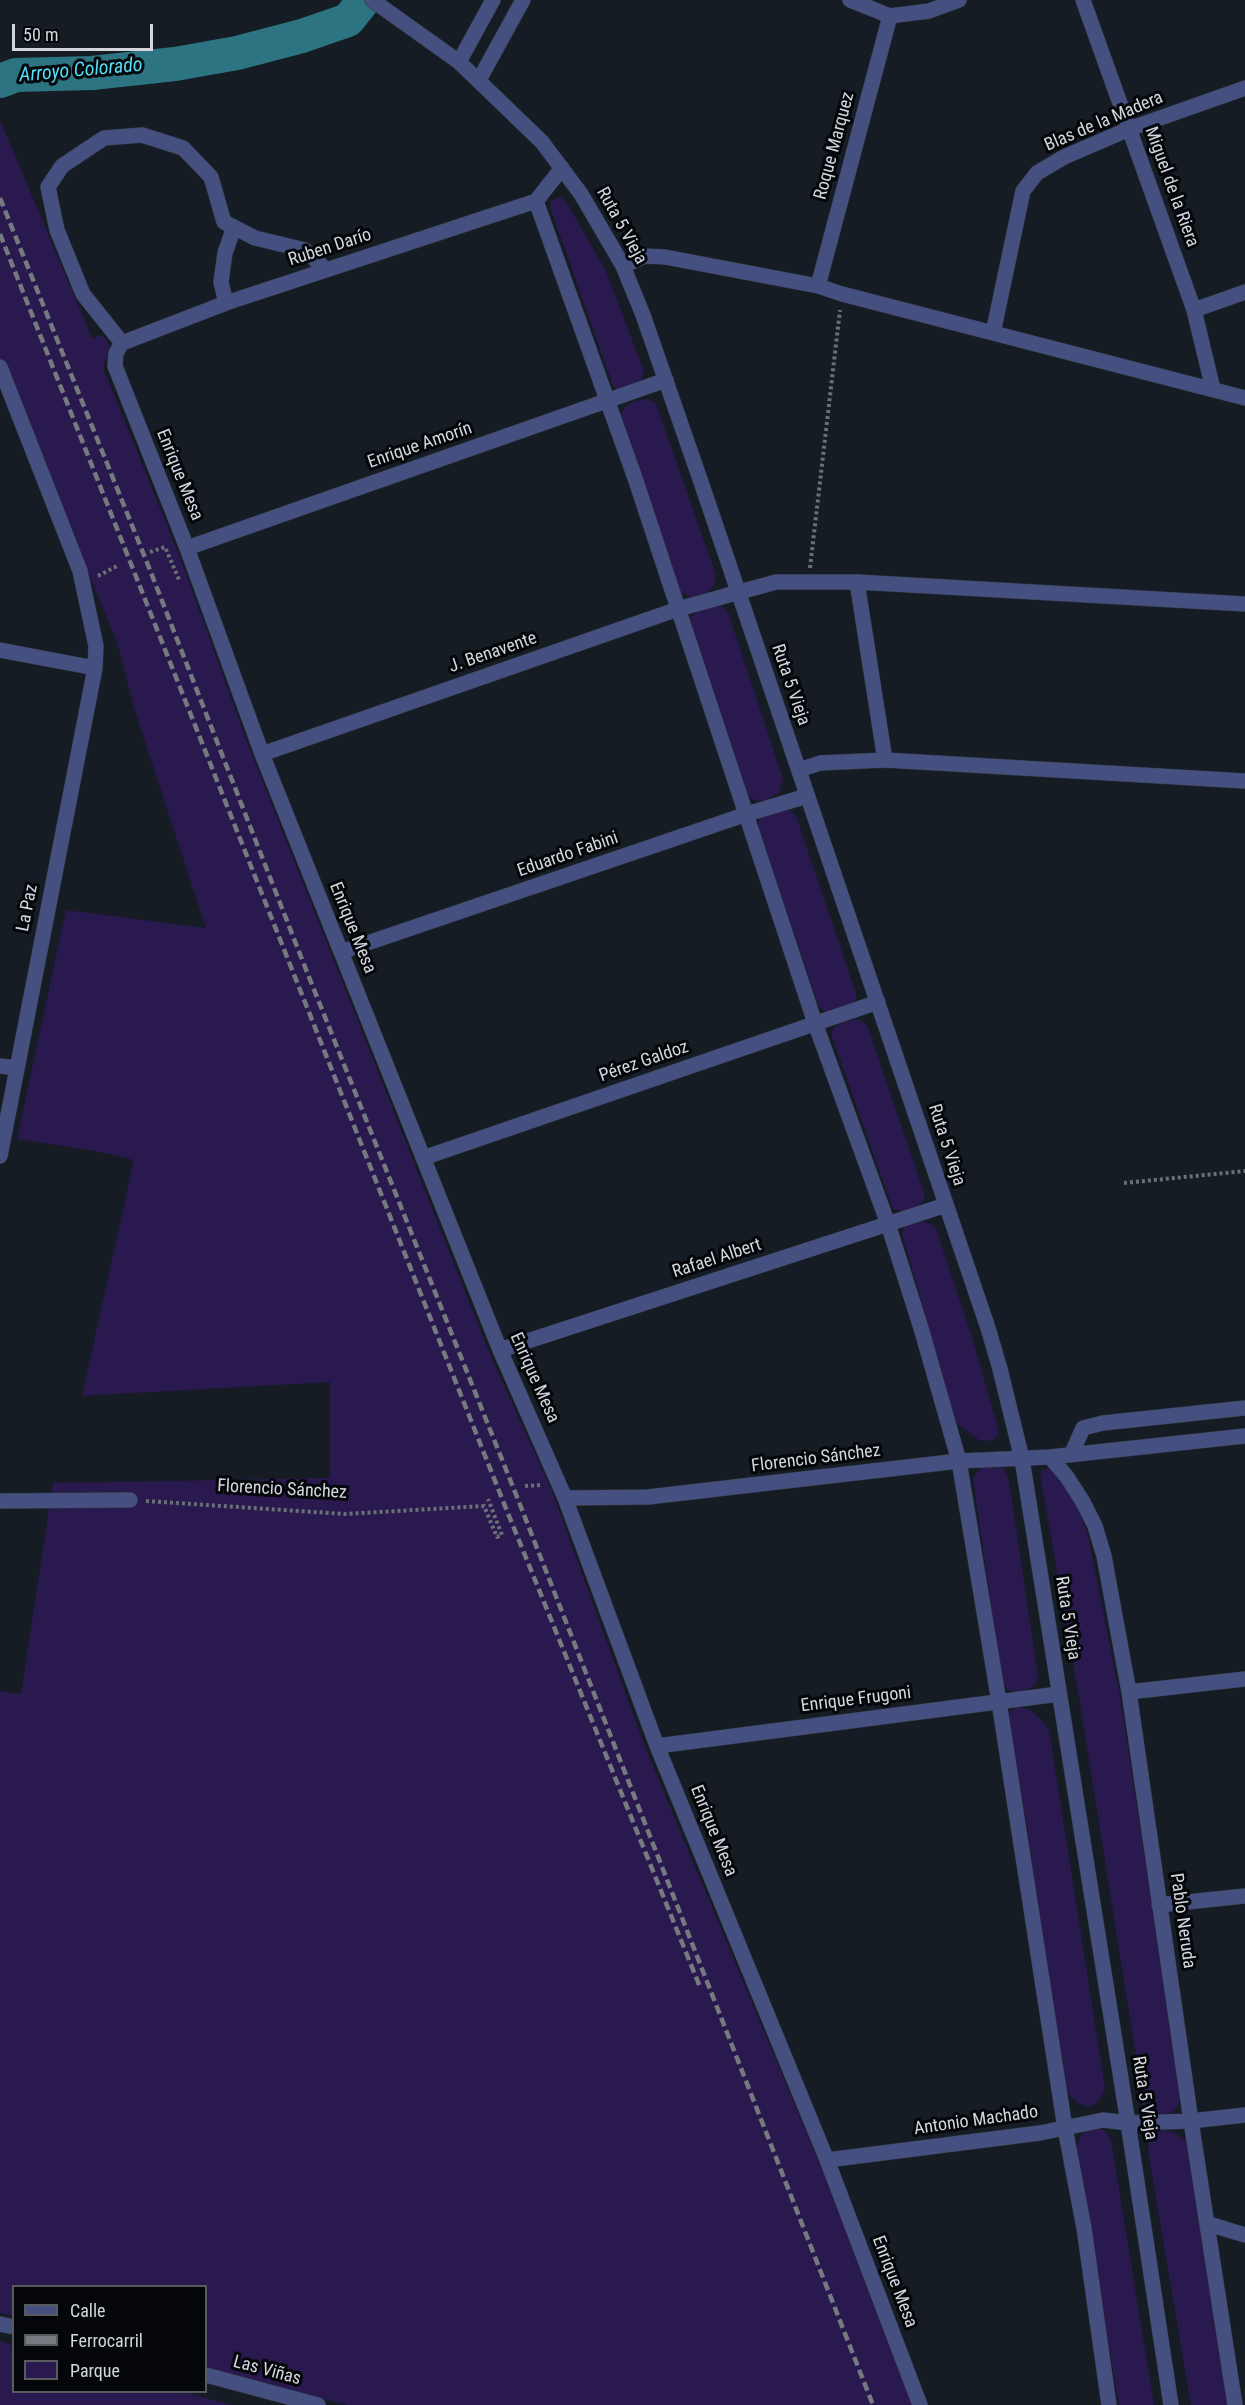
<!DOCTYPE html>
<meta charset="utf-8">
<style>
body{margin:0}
#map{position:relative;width:1245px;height:2405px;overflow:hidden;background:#151c23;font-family:"Roboto Condensed",sans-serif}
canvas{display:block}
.legend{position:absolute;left:12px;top:2285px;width:195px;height:108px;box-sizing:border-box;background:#040609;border:2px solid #575a5e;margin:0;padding:8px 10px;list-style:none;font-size:18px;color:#d3d7dd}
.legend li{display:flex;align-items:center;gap:12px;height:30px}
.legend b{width:30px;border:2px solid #575a5e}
.scale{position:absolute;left:12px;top:24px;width:141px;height:27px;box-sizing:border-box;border:3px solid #d3d7dd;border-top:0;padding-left:8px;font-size:18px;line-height:21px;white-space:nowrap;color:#d3d7dd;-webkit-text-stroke:4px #040609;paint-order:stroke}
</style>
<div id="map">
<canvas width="1245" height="2405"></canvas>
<ul class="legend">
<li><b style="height:8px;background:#455081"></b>Calle</li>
<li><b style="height:8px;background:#757a81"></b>Ferrocarril</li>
<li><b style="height:16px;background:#29194e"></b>Parque</li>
</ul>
<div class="scale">50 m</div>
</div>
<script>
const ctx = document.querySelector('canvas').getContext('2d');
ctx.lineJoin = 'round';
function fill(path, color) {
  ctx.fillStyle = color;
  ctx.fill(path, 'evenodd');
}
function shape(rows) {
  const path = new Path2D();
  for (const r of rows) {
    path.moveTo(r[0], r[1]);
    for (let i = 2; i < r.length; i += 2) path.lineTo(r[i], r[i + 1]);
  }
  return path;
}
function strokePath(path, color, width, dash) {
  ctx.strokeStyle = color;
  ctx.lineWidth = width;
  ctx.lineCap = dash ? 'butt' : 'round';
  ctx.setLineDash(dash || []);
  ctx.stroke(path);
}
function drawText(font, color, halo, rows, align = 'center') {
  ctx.font = font + ' "Roboto Condensed",sans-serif';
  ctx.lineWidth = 6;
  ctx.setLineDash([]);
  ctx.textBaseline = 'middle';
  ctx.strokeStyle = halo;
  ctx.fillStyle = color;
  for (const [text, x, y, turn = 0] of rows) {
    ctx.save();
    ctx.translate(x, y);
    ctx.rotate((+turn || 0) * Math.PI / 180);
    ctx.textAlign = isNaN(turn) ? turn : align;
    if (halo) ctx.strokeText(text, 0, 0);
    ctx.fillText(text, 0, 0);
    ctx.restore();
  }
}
fill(shape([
 [0,120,92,338,103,335,110,346,103,368,178,552,249,747,491,1357,552,1491,645,1747,820,2165,912,2405,347,2405,206,2367,206,2286,14,2286,13,2316,0,2313,0,1691,21,1694,53,1483,330,1478,330,1382,82,1396,134,1160,101,1152,17,1139,66,910,206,928,135,711,117,642,0,359],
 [559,197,565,200,605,269,644,371,640,382,616,389,613,386,550,207,551,201],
 [648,399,656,404,716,575,714,585,708,592,698,596,690,597,678,591,621,421,621,413,625,407,634,401],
 [716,605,723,607,729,615,783,779,779,793,768,799,758,801,746,796,691,628,690,619,695,612],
 [781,810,790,810,796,816,856,993,856,999,851,1004,827,1013,819,1007,758,829,759,819],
 [854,1019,860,1020,867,1025,924,1192,925,1200,917,1207,904,1212,893,1209,832,1037,832,1031,836,1026],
 [915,1222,927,1222,936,1228,972,1337,998,1428,998,1434,992,1441,979,1440,956,1423,902,1233,904,1227],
 [991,1464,1000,1466,1004,1469,1009,1481,1037,1669,1038,1680,1032,1687,1019,1693,1009,1691,1002,1682,973,1478,980,1469],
 [1043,1469,1050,1469,1057,1476,1077,1505,1088,1536,1120,1696,1181,2097,1178,2106,1171,2112,1158,2116,1150,2113,1144,2107,1080,1703,1040,1474],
 [1017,1707,1025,1708,1036,1714,1049,1730,1104,2082,1105,2088,1099,2101,1089,2107,1077,2103,1068,2092,1040,1926,1028,1832,1007,1717,1011,1711],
 [1098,2128,1105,2131,1111,2140,1154,2405,1119,2405,1076,2149,1080,2137,1086,2130],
 [1163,2130,1173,2132,1187,2142,1228,2405,1191,2405,1148,2151,1149,2141,1156,2132],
 [0,2341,13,2345,14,2392,182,2392,233,2405,0,2405]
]), '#29194e');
strokePath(shape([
 [0,81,16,75,92,73,175,64,237,53,302,36,348,20,364,0]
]), '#2c7481', 34);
const minor = shape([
 [372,0,459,62,542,142,581,194,623,266,643,315,701,482,988,1328,1000,1369,1022,1459,1128,2123,1171,2405],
 [850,0,890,16,929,11,959,0],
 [1083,0,1194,310,1213,389],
 [459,62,493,0],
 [479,80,523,0],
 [562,168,536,201,226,303,122,343,116,353,115,366,187,548,262,754,500,1350,565,1498,657,1746,827,2160,920,2405],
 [536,201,635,478,815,1023,888,1224,921,1328,959,1461,999,1702,1065,2128,1084,2228,1109,2405],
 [623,266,645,256,665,257,818,286,842,294,1245,398],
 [818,286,890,16],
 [226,303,221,282,225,253,234,227],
 [1194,310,1245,292],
 [993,333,1023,191,1037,173,1064,157,1129,129,1245,88],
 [122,343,83,294,57,230,48,187,62,166,104,138,142,135,183,148,211,177,224,222,255,238,305,250,326,270],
 [0,367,80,571,96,646,95,668,0,1156],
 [187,548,666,380],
 [857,582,885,760],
 [0,650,95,668],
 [262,754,678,609,776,582,857,582,1245,604],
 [799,770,820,763,885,760,1245,781],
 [341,952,747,814,807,796],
 [0,1066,17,1068],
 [423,1158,878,1002],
 [500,1350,946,1205],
 [1071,1455,1083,1428,1103,1423,1245,1408],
 [1050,1457,1067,1477,1083,1502,1095,1526,1104,1556,1129,1692,1191,2121,1235,2405],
 [565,1498,648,1497,959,1461,1050,1457,1245,1436],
 [0,1501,130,1500],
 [1129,1692,1245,1679],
 [657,1746,1059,1694],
 [1159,1905,1245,1896],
 [827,2160,1040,2133,1103,2120,1128,2123,1191,2121,1245,2115],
 [1209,2224,1245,2235],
 [0,2324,14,2327],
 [206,2375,318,2405]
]);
strokePath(minor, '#30363d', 16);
strokePath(shape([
 [150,552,165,547,180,582],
 [810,568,840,310],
 [98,576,117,566],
 [1124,1183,1245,1171],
 [525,1486,540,1485],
 [146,1501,345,1514,484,1506,497,1537,502,1535,488,1499]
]), '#6b7077', 4, [3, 3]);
strokePath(minor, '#455081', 15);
strokePath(shape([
 [0,198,148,565,305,967,517,1497,873,2405],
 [0,234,503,1501,700,1987]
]), '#757a81', 4.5, [9, 4.5]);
drawText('18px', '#d3d7dd', '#040609', [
 ["Blas de la Madera",1104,122,-23],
 ["Roque Marquez",835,146,-75],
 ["Miguel de la Riera",1171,187,70],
 ["Ruta 5 Vieja",621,226,61],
 ["Ruben Darío",330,248,-18],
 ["Enrique Amorín",420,446,-19],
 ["Enrique Mesa",179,475,68],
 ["J. Benavente",493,653,-19],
 ["Ruta 5 Vieja",790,685,71],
 ["Eduardo Fabini",568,855,-19],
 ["La Paz",28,908,-79],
 ["Enrique Mesa",352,928,68],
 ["Pérez Galdoz",644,1062,-19],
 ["Ruta 5 Vieja",946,1145,72],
 ["Rafael Albert",717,1259,-18],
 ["Enrique Mesa",534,1378,66],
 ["Florencio Sánchez",816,1459,-7],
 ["Florencio Sánchez",282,1490,3],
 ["Ruta 5 Vieja",1067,1618,81],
 ["Enrique Frugoni",856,1700,-7],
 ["Enrique Mesa",713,1831,68],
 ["Pablo Neruda",1182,1921,82],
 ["Ruta 5 Vieja",1144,2098,81],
 ["Antonio Machado",976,2121,-8],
 ["Enrique Mesa",894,2282,69],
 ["Las Viñas",267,2371,15]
]);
drawText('italic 20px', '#53ddf6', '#040609', [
 ["Arroyo Colorado",81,71,-5]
]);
</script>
